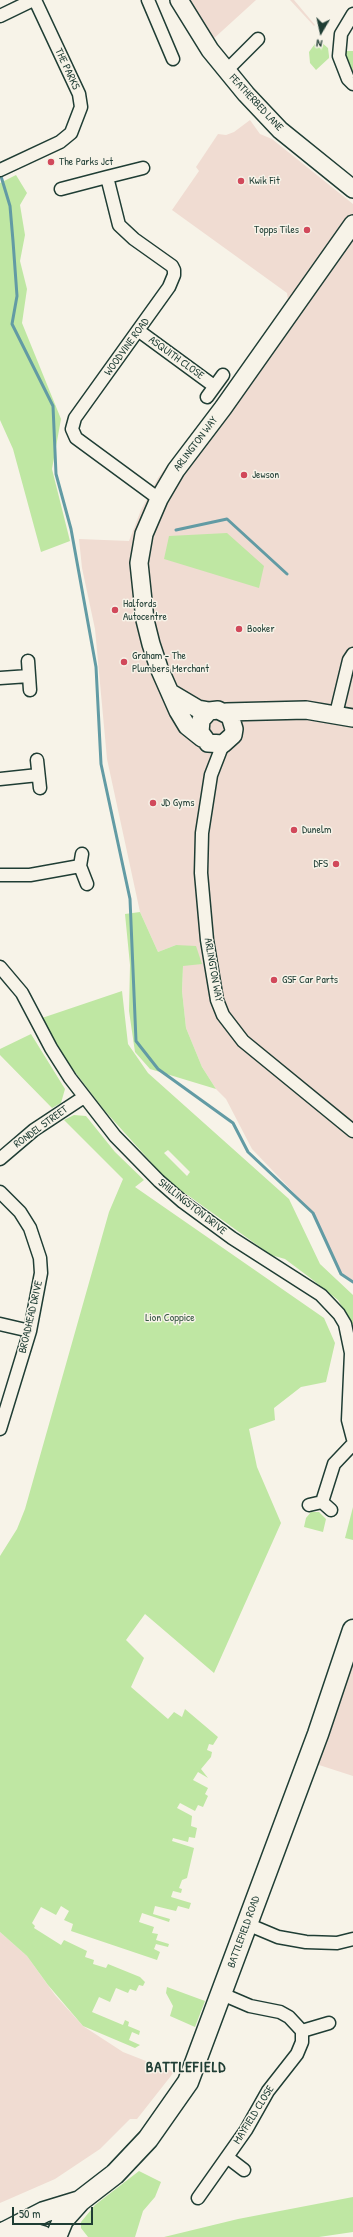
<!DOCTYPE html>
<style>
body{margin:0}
#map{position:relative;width:353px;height:2237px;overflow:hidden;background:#f7f3e8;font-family:"Patrick Hand",sans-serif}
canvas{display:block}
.north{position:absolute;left:301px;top:12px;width:40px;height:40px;-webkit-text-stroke:3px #f7f3e8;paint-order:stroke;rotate:189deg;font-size:11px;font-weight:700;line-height:16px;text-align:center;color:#1f3d34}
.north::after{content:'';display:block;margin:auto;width:14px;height:18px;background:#1f3d34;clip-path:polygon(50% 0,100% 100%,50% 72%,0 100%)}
.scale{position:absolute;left:12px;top:2207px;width:81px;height:18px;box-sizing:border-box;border:2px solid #1f3d34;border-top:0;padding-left:5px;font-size:12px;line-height:14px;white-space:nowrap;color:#1f3d34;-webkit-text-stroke:3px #f7f3e8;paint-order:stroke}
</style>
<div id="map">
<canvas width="353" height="2237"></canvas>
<div class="north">N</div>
<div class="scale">50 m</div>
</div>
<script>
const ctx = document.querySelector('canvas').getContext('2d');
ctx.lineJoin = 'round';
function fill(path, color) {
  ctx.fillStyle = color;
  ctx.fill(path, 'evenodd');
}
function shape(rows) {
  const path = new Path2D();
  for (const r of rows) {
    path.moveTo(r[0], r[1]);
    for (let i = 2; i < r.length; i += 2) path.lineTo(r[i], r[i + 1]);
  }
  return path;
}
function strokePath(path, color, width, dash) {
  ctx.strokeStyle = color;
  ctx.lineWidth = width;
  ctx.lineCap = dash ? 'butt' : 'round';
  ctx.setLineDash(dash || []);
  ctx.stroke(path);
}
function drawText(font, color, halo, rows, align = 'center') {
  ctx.font = font + ' "Patrick Hand",sans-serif';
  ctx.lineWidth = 3;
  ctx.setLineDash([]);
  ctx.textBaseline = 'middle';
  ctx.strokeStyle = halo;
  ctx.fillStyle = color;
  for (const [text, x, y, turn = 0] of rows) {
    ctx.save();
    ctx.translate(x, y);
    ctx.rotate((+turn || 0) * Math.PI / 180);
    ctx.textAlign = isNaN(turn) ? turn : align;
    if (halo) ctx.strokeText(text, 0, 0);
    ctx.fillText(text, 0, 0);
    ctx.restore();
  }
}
fill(shape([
 [190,0,256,0,211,41],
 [290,0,294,0,315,25,314,26],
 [250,120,260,134,272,139,353,204,353,1282,341,1274,313,1213,252,1149,226,1099,216,1089,202,1067,186,1028,182,991,183,966,176,945,158,952,140,912,107,759,95,629,82,568,79,539,129,541,141,510,158,478,285,309,288,300,287,293,172,210,199,171,196,167,218,134,226,135,234,132],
 [353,1650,353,1776,316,1764],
 [0,1932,27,1956,55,1995,83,2026,123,2052,174,2072,137,2119,130,2119,100,2149,55,2179,0,2203]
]), '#f0dcd2');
fill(shape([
 [317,41,321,42,328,48,329,56,329,58,316,70,310,63,309,52],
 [344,51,353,51,353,78,345,63],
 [16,175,27,193,20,205,25,235,20,261,27,289,22,323,61,419,52,469,70,541,41,552,13,449,0,420,0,183],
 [227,533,264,566,259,588,164,559,169,536],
 [140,912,158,952,176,945,196,946,202,964,183,966,182,991,186,1028,202,1067,216,1089,150,1069,135,1052,129,1011,130,965,125,914],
 [122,991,128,1044,148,1073,289,1199,320,1264,353,1295,353,1325,338,1300,309,1277,285,1259,271,1255,168,1181,105,1111,65,1059,42,1018],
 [168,1150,190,1172,187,1176,164,1153],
 [31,1034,65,1089,61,1103,52,1108,0,1055,0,1049],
 [74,1115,86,1116,115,1152,144,1180,135,1187,324,1318,335,1343,326,1382,301,1387,274,1408,275,1420,249,1429,257,1467,281,1523,214,1673,145,1614,126,1640,144,1658,131,1687,168,1719,174,1712,182,1717,185,1709,218,1737,213,1745,209,1744,207,1750,212,1752,211,1757,201,1769,208,1778,198,1772,193,1780,208,1788,205,1794,208,1796,203,1807,198,1805,195,1811,180,1803,177,1808,192,1816,191,1826,197,1828,195,1838,189,1837,188,1842,173,1838,172,1841,194,1848,187,1878,182,1880,179,1888,182,1889,181,1893,173,1891,171,1897,191,1903,189,1909,178,1906,176,1911,155,1906,153,1914,170,1919,169,1922,142,1913,139,1922,154,1927,152,1933,158,1934,156,1940,169,1944,168,1947,156,1944,154,1949,160,1952,157,1960,71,1931,73,1924,64,1920,69,1911,61,1906,56,1915,41,1907,32,1923,35,1926,34,1928,61,1945,64,1940,87,1951,85,1957,94,1960,93,1964,106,1968,108,1964,140,1977,145,1982,143,1986,139,1985,136,1991,130,1989,128,1993,116,1988,110,2002,99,1997,92,2012,123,2025,125,2020,129,2022,128,2026,140,2031,139,2035,132,2032,129,2040,140,2045,135,2048,83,2026,48,1985,27,1956,0,1932,0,1556,17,1529,25,1509,109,1212,123,1179,64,1120],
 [353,1507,353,1540,345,1538],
 [311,1512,319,1512,326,1519,323,1532,304,1527,306,1518],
 [167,1987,205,2001,195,2027,170,2016,173,2006,166,1993],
 [139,2171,161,2182,155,2197,143,2211,135,2237,164,2237,238,2219,353,2197,353,2232,319,2237,88,2237,81,2228,81,2222,95,2205]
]), '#bfe7a3');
strokePath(shape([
 [0,173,10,206,13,241,17,296,12,324,53,406,56,474,71,529,96,667,101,764,130,899,136,1041,158,1069,233,1123,248,1152,313,1213,341,1274,353,1282],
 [176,530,227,519,287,574]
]), '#629ba4', 3);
const street = shape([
 [148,0,173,59],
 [353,14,341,34,339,56,348,79,353,84],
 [0,16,33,0],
 [226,71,258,39],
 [0,170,60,142,71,133,81,107,79,94,35,0],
 [107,177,143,168],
 [61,189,107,177,119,225,134,239,172,266,174,270,174,275,169,287,75,418,72,429,76,438,159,499],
 [139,331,214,386],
 [207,397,223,375],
 [28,661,30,690],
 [0,678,29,676],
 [336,714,349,660,353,654],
 [223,744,211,775,202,833,201,873,207,940,217,1000,223,1015,243,1041,353,1131],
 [37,760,40,788],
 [0,779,38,775],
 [82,854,80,866,87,884],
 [0,875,30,875,80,866],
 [0,967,22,993,51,1048,70,1078,115,1136,159,1181,183,1202,232,1238,321,1295,339,1314,345,1324,351,1353,348,1420,353,1439],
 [0,1159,34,1130,84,1097],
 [0,1192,20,1212,30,1228,40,1258,41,1273,30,1331,0,1429],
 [0,1324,30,1331],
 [322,1502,334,1464,353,1444],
 [322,1502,331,1510],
 [309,1505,322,1502],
 [247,1924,278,1937,306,1942,337,1943,353,1939],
 [302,2031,329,2023],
 [227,2157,244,2170],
 [198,2198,246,2130,268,2091,297,2054,302,2042,302,2031,289,2017,280,2012,250,2006,222,1994]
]);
const secondary = shape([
 [179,0,210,50,246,94,280,130,353,189],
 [171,693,198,709,209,711,218,710,230,716,234,729,233,735,223,744,208,743,200,732,201,720,209,711],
 [226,712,306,710,353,718],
 [202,738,187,726,178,711,159,668,151,644,145,620,139,563,144,534,159,499,176,470,223,408,353,224]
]);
const primary = shape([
 [5,2232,44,2212,80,2201],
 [56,2237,63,2220,80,2201,115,2174,148,2139,188,2082,318,1734,353,1630]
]);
const highway = shape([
 [0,2234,22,2231,42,2237]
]);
strokePath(street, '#1f3d34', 15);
strokePath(secondary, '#1f3d34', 20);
strokePath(primary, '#1f3d34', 23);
strokePath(highway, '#1f3d34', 25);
strokePath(street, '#f7f3e8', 12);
strokePath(secondary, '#f7f3e8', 17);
strokePath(primary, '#f7f3e8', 20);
strokePath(highway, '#f7f3e8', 22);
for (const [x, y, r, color] of [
 [51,162,4,"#d1495b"],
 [241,181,4,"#d1495b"],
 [307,230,4,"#d1495b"],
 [244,475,4,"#d1495b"],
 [115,610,4,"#d1495b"],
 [239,629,4,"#d1495b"],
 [124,662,4,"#d1495b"],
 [153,803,4,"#d1495b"],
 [294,830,4,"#d1495b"],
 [336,864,4,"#d1495b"],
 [274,980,4,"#d1495b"]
]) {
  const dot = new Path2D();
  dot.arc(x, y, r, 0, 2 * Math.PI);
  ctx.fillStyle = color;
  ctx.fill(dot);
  strokePath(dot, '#f7f3e8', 1.5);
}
drawText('11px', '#1f3d34', '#f7f3e8', [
 ["THE PARKS",67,69,65],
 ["FEATHERBED LANE",256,103,47],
 ["WOODVINE ROAD",127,347,-54],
 ["ASQUITH CLOSE",176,358,36],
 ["ARLINGTON WAY",196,444,-53],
 ["ARLINGTON WAY",213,970,80],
 ["RONDEL STREET",41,1127,-36],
 ["SHILLINGSTON DRIVE",192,1207,38],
 ["BROADHEAD DRIVE",31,1317,-77],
 ["BATTLEFIELD ROAD",244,1932,-70],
 ["MAYFIELD CLOSE",254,2115,-58]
]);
drawText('11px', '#1f3d34', '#f7f3e8', [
 ["The Parks Jct",59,162],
 ["Kwik Fit",249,181],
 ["Topps Tiles",299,230,"right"],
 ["Jewson",252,475],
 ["Halfords",123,604],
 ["Autocentre",123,617],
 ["Booker",247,629],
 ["Graham - The",132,656],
 ["Plumbers Merchant",132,669],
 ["JD Gyms",161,803],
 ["Dunelm",302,830],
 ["DFS",328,864,"right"],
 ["GSF Car Parts",282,980]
], 'left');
drawText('11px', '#375645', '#f7f3e8', [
 ["Lion Coppice",170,1318]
]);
ctx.letterSpacing = '1px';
drawText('bold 15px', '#1f3d34', '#f7f3e8', [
 ["BATTLEFIELD",186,2068]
]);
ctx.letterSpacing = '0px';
</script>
